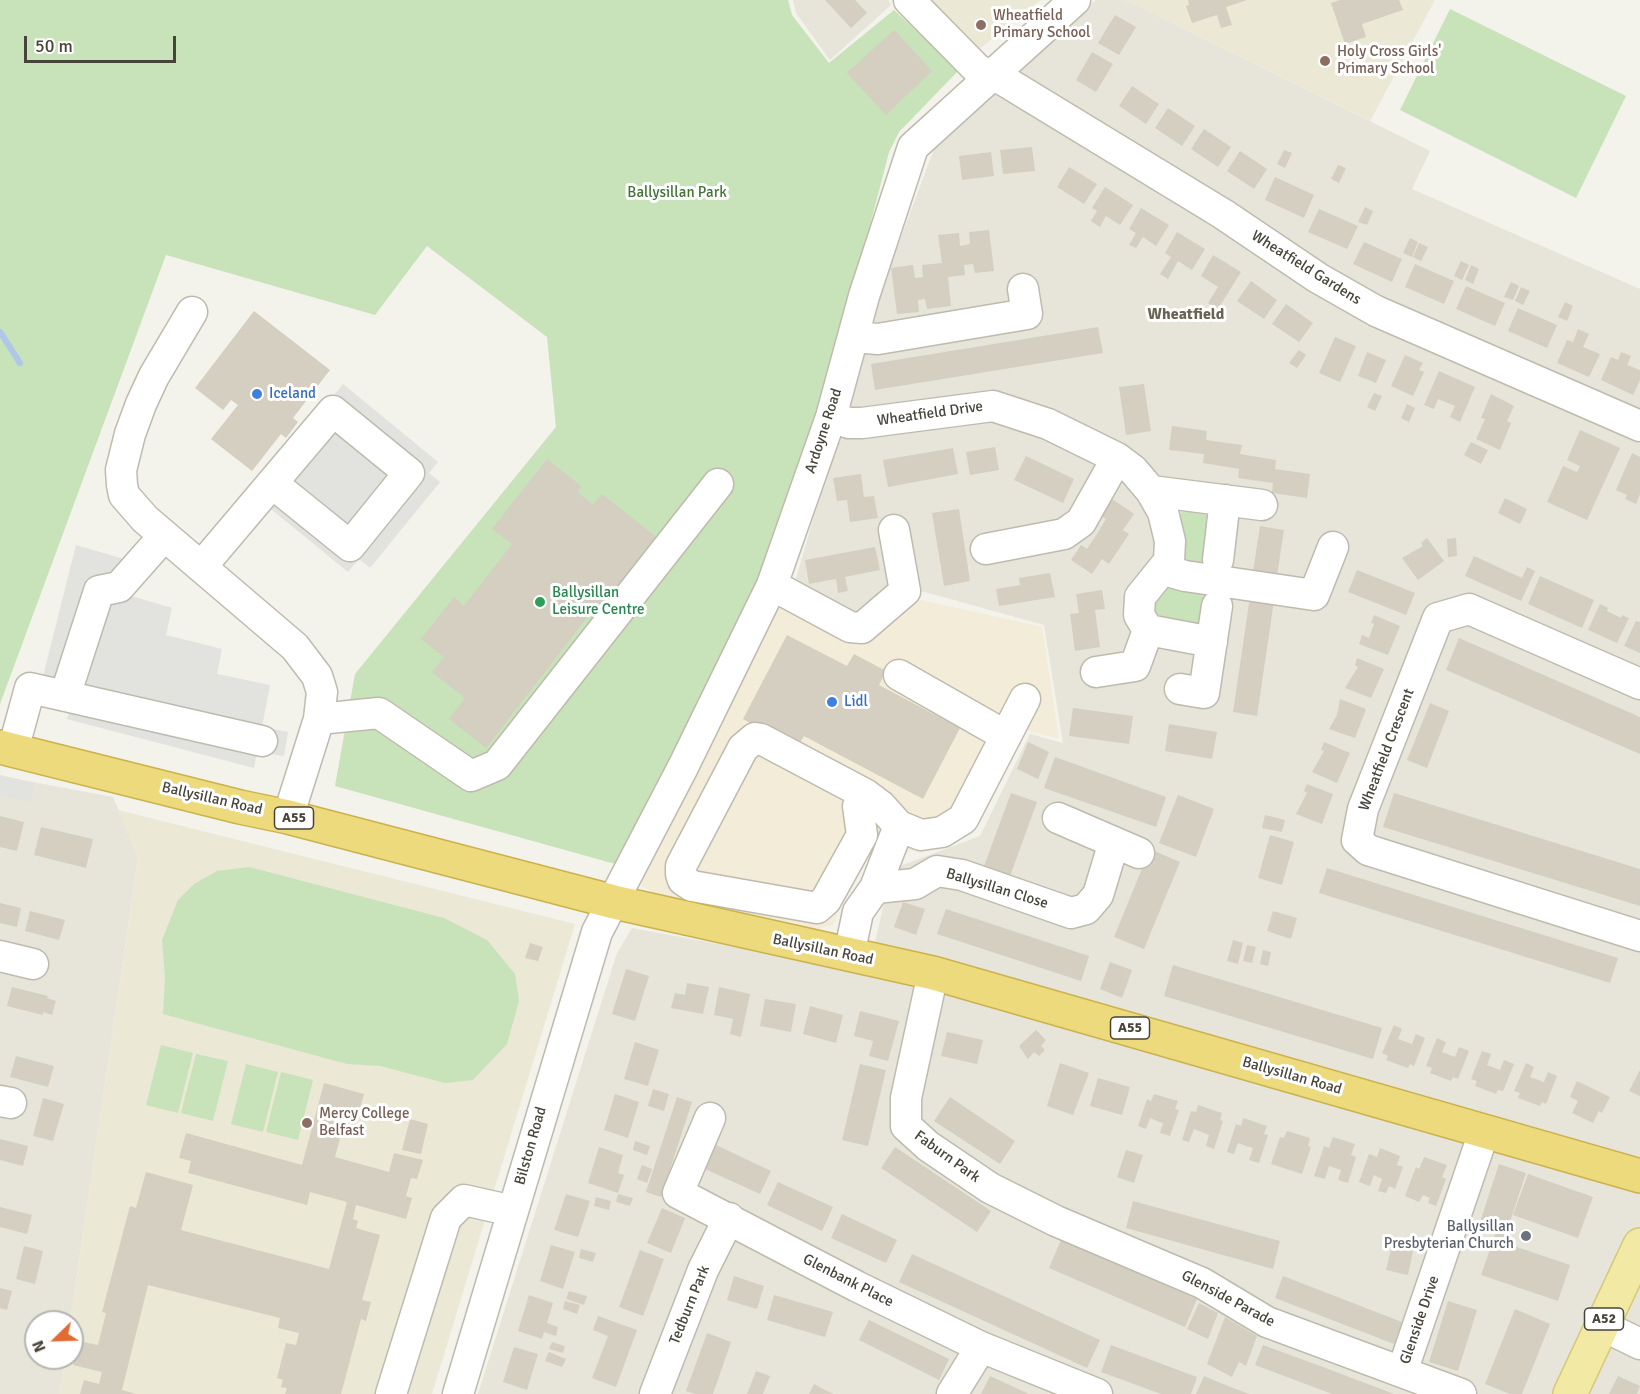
<!DOCTYPE html>
<style>
body{margin:0}
#map{position:relative;width:1640px;height:1394px;overflow:hidden;background:#f3f2eb;font-family:Signika,sans-serif}
canvas{display:block}
.north{position:absolute;left:24px;top:1310px;width:60px;height:60px;box-sizing:border-box;background:#fff;border:2px solid #b5b4b0;border-radius:50%;rotate:247deg;font-size:16px;font-weight:700;line-height:24px;text-align:center;color:#474439}
.north::after{content:'';display:block;margin:auto;width:21px;height:27px;background:#e06b35;clip-path:polygon(50% 0,100% 100%,50% 72%,0 100%)}
.scale{position:absolute;left:24px;top:36px;width:152px;height:27px;box-sizing:border-box;border:3px solid #474439;border-top:0;padding-left:8px;font-size:18px;line-height:21px;white-space:nowrap;color:#474439;-webkit-text-stroke:4px #fff;paint-order:stroke}
</style>
<div id="map">
<canvas width="1640" height="1394"></canvas>
<div class="north">N</div>
<div class="scale">50 m</div>
</div>
<script>
const ctx = document.querySelector('canvas').getContext('2d');
ctx.lineJoin = 'round';
function fill(path, color) {
  ctx.fillStyle = color;
  ctx.fill(path, 'evenodd');
}
function shape(rows) {
  const path = new Path2D();
  for (const r of rows) {
    path.moveTo(r[0], r[1]);
    for (let i = 2; i < r.length; i += 2) path.lineTo(r[i], r[i + 1]);
  }
  return path;
}
function strokePath(path, color, width, dash) {
  ctx.strokeStyle = color;
  ctx.lineWidth = width;
  ctx.lineCap = dash ? 'butt' : 'round';
  ctx.setLineDash(dash || []);
  ctx.stroke(path);
}
function drawText(font, color, halo, rows, align = 'center') {
  ctx.font = font + ' Signika,sans-serif';
  ctx.lineWidth = 6;
  ctx.setLineDash([]);
  ctx.textBaseline = 'middle';
  ctx.strokeStyle = halo;
  ctx.fillStyle = color;
  for (const [text, x, y, turn = 0] of rows) {
    ctx.save();
    ctx.translate(x, y);
    ctx.rotate((+turn || 0) * Math.PI / 180);
    ctx.textAlign = isNaN(turn) ? turn : align;
    if (halo) ctx.strokeText(text, 0, 0);
    ctx.fillText(text, 0, 0);
    ctx.restore();
  }
}
fill(shape([
 [793,0,888,0,891,5,830,60,796,13],
 [1096,0,1126,0,1430,151,1412,189,1640,289,1640,1394,478,1394,617,953,632,928,868,972,892,869,980,836,1030,734,1063,743,1044,625,914,589,863,622,793,589,871,317,937,141,1031,49],
 [0,776,113,797,138,858,70,1322,36,1322,36,1358,65,1358,59,1394,0,1394]
]), '#e7e5d9');
fill(shape([
 [774,595,857,639,903,596,1042,627,1059,739,1027,730,977,828,960,838,911,851,862,856,833,925,816,929,670,901,641,886,644,865]
]), '#f2ecd9');
fill(shape([
 [929,0,1041,0,977,51],
 [1126,0,1435,0,1370,121],
 [118,810,575,924,432,1394,59,1394,65,1358,72,1358,70,1322,138,859]
]), '#ebe8d6');
fill(shape([
 [0,0,788,0,792,15,829,63,894,10,959,70,899,132,889,152,830,379,774,556,619,865,335,786,355,674,556,427,547,337,427,246,375,315,166,255,0,704],
 [1450,9,1626,96,1576,198,1400,110],
 [1189,509,1205,513,1208,518,1205,572,1183,561,1176,522,1181,513],
 [1179,584,1195,586,1207,602,1201,624,1191,628,1162,619,1155,612,1153,599,1161,591],
 [249,867,444,918,487,940,515,974,519,1001,507,1044,473,1080,445,1083,380,1066,347,1064,163,1014,165,978,162,940,178,900,194,884,217,871],
 [161,1045,193,1053,178,1113,146,1105],
 [196,1054,228,1061,213,1121,181,1113],
 [246,1064,278,1072,263,1132,231,1124],
 [281,1072,313,1080,298,1140,266,1132]
]), '#c8e2b9');
fill(shape([
 [343,384,438,462,429,473,440,482,370,568,359,559,348,572,271,509,351,410,334,395],
 [76,545,127,560,118,592,172,608,166,635,222,649,217,674,270,685,262,727,288,732,284,756,257,752,254,768,67,719,70,709,37,700],
 [0,775,35,783,30,802,0,795]
]), '#e2e2de');
strokePath(shape([
 [0,332,20,363]
]), '#afc7e8', 6);
fill(shape([
 [825,0,855,0,867,13,851,28],
 [1188,0,1247,0,1226,7,1232,25,1221,28,1217,15,1192,23,1186,6,1189,5],
 [1340,0,1399,0,1403,10,1362,24,1366,37,1345,44,1331,3],
 [1115,15,1136,27,1119,55,1098,43],
 [894,30,932,71,886,115,847,73],
 [1092,52,1113,64,1096,92,1076,80],
 [1132,86,1159,104,1146,124,1119,106],
 [1168,108,1195,126,1182,146,1155,128],
 [1204,129,1231,147,1218,167,1191,149],
 [1032,147,1035,171,1003,174,1000,150],
 [1284,150,1292,153,1285,168,1277,164],
 [1240,151,1267,169,1254,189,1227,171],
 [991,152,994,176,962,180,959,156],
 [1338,165,1346,168,1339,183,1331,179],
 [1069,167,1097,184,1084,204,1057,187],
 [1275,177,1314,195,1304,218,1265,200],
 [1105,187,1133,205,1120,225,1106,216,1100,227,1091,221,1097,211,1092,208],
 [1365,207,1373,211,1367,225,1358,222],
 [1141,208,1169,225,1156,246,1143,237,1136,248,1129,245,1136,233,1129,229],
 [1319,209,1358,226,1347,249,1308,232],
 [989,230,994,271,975,273,973,264,964,265,965,275,948,277,951,306,927,309,925,299,918,300,919,312,897,314,891,268,913,265,915,278,923,277,922,265,942,263,938,235,959,233,960,246,970,244,969,232],
 [1177,232,1205,249,1192,270,1178,261,1168,279,1160,274,1171,257,1165,253],
 [1410,238,1418,242,1412,257,1403,253],
 [1364,242,1402,259,1392,282,1353,264],
 [1419,243,1428,247,1421,261,1413,257],
 [1213,255,1241,272,1218,309,1208,303,1218,287,1201,276],
 [1461,261,1469,265,1462,280,1454,276],
 [1415,264,1454,281,1444,304,1405,287],
 [1471,265,1479,269,1473,284,1465,280],
 [1251,281,1277,300,1264,319,1237,301],
 [1511,282,1519,286,1513,300,1504,297],
 [1466,286,1505,303,1495,326,1456,309],
 [1521,287,1530,291,1523,305,1515,301],
 [1565,302,1573,306,1567,321,1558,317],
 [1286,304,1313,323,1299,342,1272,324],
 [1518,308,1557,325,1547,348,1508,331],
 [254,311,330,370,293,418,298,422,286,438,281,434,252,471,211,439,238,405,231,400,223,410,195,388],
 [1098,327,1103,353,875,390,871,364],
 [1578,329,1589,334,1583,347,1600,354,1589,377,1557,363,1567,340,1573,342],
 [1335,337,1356,346,1340,382,1319,373],
 [1299,350,1306,355,1297,368,1289,363],
 [1367,352,1386,360,1376,383,1358,376],
 [1621,352,1631,356,1627,365,1640,370,1640,380,1633,395,1601,380,1611,357,1618,360],
 [1405,355,1423,363,1419,370,1424,372,1413,396,1391,386],
 [1439,371,1475,387,1460,422,1450,417,1455,406,1438,399,1434,409,1424,405],
 [1144,384,1151,431,1126,435,1119,387],
 [1374,393,1382,396,1375,411,1367,407],
 [1491,394,1514,406,1507,421,1511,423,1500,450,1476,439,1485,419,1481,418],
 [1407,404,1415,408,1409,422,1401,418],
 [1172,426,1207,431,1206,440,1242,445,1240,454,1276,460,1275,469,1310,474,1307,498,1272,493,1273,483,1238,478,1239,469,1203,463,1204,454,1169,450],
 [1580,430,1620,448,1587,520,1547,502,1563,466,1577,472,1580,466,1567,460],
 [1471,442,1488,450,1481,464,1464,455],
 [995,447,999,470,970,475,966,452],
 [953,448,958,474,888,487,883,460],
 [1632,453,1640,457,1640,494,1636,504,1625,499,1627,495,1616,490],
 [1026,456,1074,479,1063,503,1014,480],
 [547,459,581,486,577,492,593,505,602,494,660,540,597,621,589,615,486,748,449,719,465,698,432,672,444,657,421,639,454,597,464,606,512,544,492,529],
 [861,474,864,497,874,496,878,518,850,522,847,500,837,501,833,478],
 [1505,498,1527,509,1520,524,1498,513],
 [1112,499,1134,514,1123,530,1129,534,1109,564,1102,559,1092,574,1071,560,1081,545,1087,549,1097,534,1106,519,1101,516],
 [959,509,970,581,944,586,932,513],
 [1260,526,1284,530,1276,582,1252,578],
 [1427,538,1444,561,1418,580,1402,558,1423,546,1421,543],
 [1456,538,1457,556,1448,557,1447,539],
 [875,547,880,570,845,577,848,591,838,593,836,579,809,584,805,560],
 [1474,556,1522,578,1527,567,1535,571,1521,601,1465,576],
 [1357,570,1415,593,1406,615,1348,592],
 [1050,573,1055,597,999,606,996,589,1020,585,1019,578],
 [1540,576,1594,600,1582,628,1528,604],
 [1102,590,1105,609,1095,610,1100,647,1075,651,1070,614,1079,613,1076,594],
 [1251,590,1275,594,1257,716,1233,712],
 [1600,604,1608,608,1607,611,1621,618,1622,615,1629,618,1617,643,1588,630],
 [1374,615,1400,626,1388,655,1359,644,1362,635,1369,638,1374,624,1371,623],
 [1636,621,1640,622,1640,653,1624,646],
 [787,635,847,666,854,654,886,671,879,685,960,728,923,799,804,736,797,748,743,719],
 [1459,638,1640,717,1640,754,1446,670],
 [1357,658,1384,669,1371,698,1345,688,1358,667,1355,665],
 [1340,699,1366,709,1355,738,1329,729,1337,715],
 [1430,703,1449,711,1427,768,1407,760],
 [1073,708,1133,716,1129,744,1069,736],
 [1169,724,1217,732,1212,759,1165,751],
 [1028,742,1049,752,1038,779,1017,769],
 [1324,742,1350,753,1337,783,1312,772,1324,751,1321,750],
 [1055,757,1166,797,1156,827,1044,788],
 [1307,784,1333,794,1322,824,1296,814,1307,793,1304,791],
 [1011,793,1037,802,1010,876,984,866],
 [1394,793,1640,869,1640,906,1383,827],
 [1178,795,1214,809,1196,857,1159,843],
 [1265,815,1285,820,1282,832,1262,828],
 [0,816,24,822,17,851,0,847],
 [41,827,93,839,86,868,34,855],
 [1270,835,1294,842,1282,885,1258,878],
 [1150,849,1180,862,1144,949,1114,937],
 [1327,868,1618,958,1610,983,1319,893],
 [903,902,925,909,916,935,894,927],
 [0,903,21,908,17,927,0,923],
 [946,909,1089,956,1081,981,937,934],
 [30,911,65,920,59,940,25,931],
 [1273,911,1297,918,1291,939,1267,931],
 [1233,940,1243,943,1238,964,1227,961],
 [530,943,543,947,538,961,525,958],
 [1247,945,1256,947,1252,963,1243,961],
 [1263,950,1271,952,1268,966,1260,964],
 [1110,962,1132,970,1122,998,1100,989],
 [1173,965,1382,1028,1373,1059,1164,996],
 [626,969,649,976,635,1021,612,1014],
 [687,983,709,987,703,1014,671,1008,675,993,685,995],
 [12,987,48,996,47,998,56,1001,52,1015,43,1012,43,1015,7,1006],
 [719,987,750,994,741,1037,730,1034,733,1019,714,1015],
 [765,999,796,1004,791,1032,760,1026],
 [810,1006,843,1015,836,1043,803,1034],
 [860,1011,899,1021,888,1061,869,1056,873,1041,854,1036],
 [1394,1025,1402,1029,1398,1039,1412,1044,1416,1034,1425,1038,1414,1066,1410,1064,1408,1068,1386,1060,1388,1056,1382,1053],
 [1036,1030,1046,1040,1041,1046,1045,1050,1039,1056,1034,1052,1028,1059,1019,1046],
 [947,1032,983,1040,977,1064,941,1056],
 [1437,1038,1446,1042,1442,1052,1455,1057,1459,1047,1469,1051,1458,1079,1453,1077,1451,1081,1430,1073,1432,1068,1426,1066],
 [635,1042,659,1050,648,1086,624,1079],
 [1482,1051,1491,1054,1487,1065,1500,1070,1504,1060,1514,1064,1503,1091,1498,1090,1496,1094,1475,1086,1477,1081,1471,1079],
 [16,1056,54,1066,48,1087,10,1077],
 [1060,1063,1089,1073,1073,1115,1047,1106],
 [1526,1063,1534,1067,1530,1077,1544,1082,1548,1072,1557,1076,1546,1104,1542,1102,1540,1106,1518,1098,1520,1093,1514,1091],
 [860,1064,886,1070,868,1146,842,1140],
 [1640,1070,1640,1096,1629,1091],
 [1098,1078,1130,1087,1122,1115,1090,1106],
 [1577,1081,1610,1097,1602,1113,1599,1111,1593,1123,1572,1113,1578,1101,1570,1097],
 [324,1083,364,1094,355,1126,344,1123,335,1157,389,1172,394,1153,423,1160,417,1179,411,1178,406,1196,412,1198,406,1219,356,1205,353,1219,358,1221,356,1228,380,1235,362,1300,371,1302,366,1321,361,1319,341,1394,285,1394,287,1388,281,1387,283,1380,277,1378,286,1343,296,1345,299,1333,278,1328,280,1318,148,1285,122,1390,136,1394,80,1394,84,1380,99,1384,102,1372,73,1365,79,1341,98,1345,106,1313,102,1312,130,1206,136,1208,146,1172,193,1185,181,1230,329,1269,347,1202,310,1192,307,1205,188,1173,191,1161,179,1158,186,1133,302,1165],
 [653,1089,669,1094,664,1111,648,1106],
 [615,1094,639,1102,628,1138,604,1130],
 [1154,1094,1178,1101,1175,1109,1179,1110,1170,1136,1160,1133,1163,1123,1157,1121,1150,1118,1146,1129,1138,1126,1147,1099,1151,1101],
 [677,1097,692,1102,661,1197,646,1192],
 [950,1097,1015,1141,1000,1164,934,1121],
 [43,1098,64,1104,53,1141,33,1136],
 [1198,1105,1222,1113,1220,1120,1223,1121,1214,1149,1206,1146,1209,1135,1194,1129,1189,1142,1182,1140,1191,1111,1196,1112],
 [1243,1118,1267,1126,1264,1134,1268,1135,1259,1163,1249,1160,1253,1148,1246,1146,1238,1143,1234,1154,1227,1152,1236,1124,1241,1126],
 [410,1119,428,1124,421,1154,402,1150],
 [1287,1131,1310,1138,1308,1146,1311,1147,1302,1174,1271,1164,1280,1137,1284,1138],
 [1333,1137,1355,1144,1351,1155,1356,1157,1348,1183,1338,1180,1341,1170,1329,1166,1325,1179,1314,1176,1324,1146,1329,1148],
 [0,1139,28,1146,23,1166,0,1160],
 [635,1141,650,1146,647,1155,633,1150],
 [716,1145,771,1171,760,1194,705,1169],
 [599,1147,623,1155,618,1173,624,1175,618,1193,588,1183],
 [895,1147,991,1211,977,1232,881,1168],
 [1380,1148,1400,1156,1397,1165,1403,1167,1395,1189,1389,1186,1386,1193,1378,1191,1382,1179,1374,1175,1370,1186,1359,1182,1369,1154,1377,1157],
 [1126,1150,1143,1155,1134,1183,1117,1177],
 [1424,1157,1447,1165,1442,1177,1446,1179,1436,1206,1428,1203,1430,1198,1423,1195,1419,1202,1405,1196,1416,1167,1419,1169],
 [1499,1164,1526,1173,1507,1231,1480,1222],
 [642,1165,652,1169,647,1183,637,1179],
 [1528,1174,1593,1197,1578,1238,1513,1215],
 [778,1182,833,1207,822,1231,767,1205],
 [566,1194,590,1201,578,1237,554,1230],
 [618,1194,633,1198,630,1206,616,1202],
 [596,1197,611,1201,609,1210,594,1206],
 [1133,1201,1280,1241,1273,1269,1126,1228],
 [0,1207,32,1215,27,1234,0,1227],
 [662,1208,685,1218,671,1253,647,1243],
 [842,1214,897,1240,886,1263,831,1238],
 [1497,1229,1511,1234,1508,1244,1570,1265,1558,1301,1481,1275],
 [1061,1240,1197,1299,1185,1327,1049,1268],
 [1393,1241,1414,1246,1408,1275,1386,1270],
 [551,1245,575,1252,563,1289,540,1281],
 [24,1246,43,1251,35,1284,16,1279],
 [581,1249,596,1253,593,1262,579,1258],
 [640,1250,664,1259,643,1316,619,1307],
 [912,1254,1100,1340,1087,1368,899,1282],
 [734,1276,764,1286,757,1309,727,1300],
 [1283,1276,1402,1322,1394,1344,1275,1298],
 [0,1288,12,1291,7,1310,0,1308],
 [569,1291,587,1296,584,1305,566,1299],
 [529,1295,553,1303,547,1323,558,1327,556,1336,544,1332,542,1339,518,1331],
 [774,1295,833,1312,825,1337,767,1320],
 [565,1301,580,1305,577,1314,563,1309],
 [1448,1301,1477,1310,1458,1371,1429,1362],
 [1199,1303,1218,1313,1208,1339,1187,1329],
 [1515,1309,1550,1324,1522,1394,1510,1394,1485,1384],
 [598,1316,637,1330,616,1387,592,1378,608,1336,593,1330],
 [1225,1317,1257,1336,1246,1366,1239,1362,1232,1377,1207,1364],
 [869,1320,949,1359,939,1380,859,1340],
 [707,1333,731,1342,713,1394,696,1394,686,1391],
 [552,1342,565,1346,563,1353,549,1349],
 [1111,1345,1197,1377,1191,1394,1161,1394,1101,1372],
 [1263,1345,1323,1367,1394,1394,1332,1394,1303,1383,1255,1365],
 [514,1347,538,1354,527,1390,503,1382],
 [549,1352,566,1359,562,1367,545,1361],
 [756,1371,770,1376,763,1394,747,1394],
 [990,1376,1001,1381,1029,1394,981,1394],
 [1204,1376,1228,1386,1249,1394,1196,1394],
 [1618,1376,1640,1386,1637,1394,1609,1394],
 [814,1384,825,1390,834,1394,809,1394]
]), '#d4cfc1');
const minor = shape([
 [909,0,978,70,1003,80,1223,214,1318,278,1376,311,1640,426],
 [192,312,154,376,141,404,130,434,121,470,122,485,124,495,145,519,295,647,317,676,322,692,319,719,288,817],
 [853,337,878,339,1027,314,1023,289],
 [831,417,849,423,862,423,993,406,1048,424,1117,458,1133,470,1151,491,1163,512,1170,541,1169,561,1140,597,1139,615,1148,630,1212,642],
 [1151,491,1262,505],
 [986,549,1064,534,1081,522,1117,458],
 [1218,560,1225,500],
 [201,567,333,411,409,473,350,546,272,483],
 [1164,570,1185,576,1314,595,1333,547],
 [772,585,850,627,862,628,905,591,894,530],
 [1096,672,1135,666,1148,630],
 [899,675,1006,736],
 [1640,684,1469,609,1438,618,1363,809,1357,840,1368,850,1640,936],
 [1180,689,1204,693,1217,606],
 [65,696,99,591,119,587,164,536],
 [319,719,379,713,471,776,497,765,718,484],
 [13,750,30,688,262,741],
 [865,794,858,806,862,835,826,900,817,908,692,886,683,880,681,874,681,866,743,748,755,738,761,739,865,794,881,806,899,826,875,888],
 [1058,818,1139,853],
 [899,826,921,835,942,832,963,819,1025,699],
 [849,955,858,912,875,888,915,884,937,871,962,875,1071,913,1086,909,1098,895,1114,842],
 [0,956,33,964],
 [933,973,906,1098,906,1126,928,1146,990,1188,1056,1221,1202,1283,1267,1322,1461,1394],
 [0,1101,11,1103],
 [710,1118,678,1193,858,1287,981,1347,1097,1394],
 [1601,1325,1640,1344],
 [1402,1372,1484,1132],
 [391,1394,446,1218,464,1200,513,1211],
 [458,1394,597,932,683,767,772,585,831,417,864,296,913,147,1075,0],
 [655,1394,703,1270,729,1218],
 [952,1394,981,1347]
]);
const major = shape([
 [1570,1394,1640,1245]
]);
const highway = shape([
 [0,747,240,807,288,817,614,902,933,973,1640,1176]
]);
strokePath(minor, '#bebbae', 33);
strokePath(major, '#d6c976', 36);
strokePath(highway, '#cbb24d', 36);
strokePath(minor, '#fff', 30);
strokePath(major, '#f2e9a5', 33);
strokePath(highway, '#edda7c', 33);
for (const [x, y, r, color] of [
 [981,25,6,"#8d6e63"],
 [1325,61,6,"#8d6e63"],
 [257,394,6,"#3f7fe0"],
 [540,602,6,"#2e9e5b"],
 [832,702,6,"#3f7fe0"],
 [307,1123,6,"#8d6e63"],
 [1526,1236,6,"#6b7280"]
]) {
  const dot = new Path2D();
  dot.arc(x, y, r, 0, 2 * Math.PI);
  ctx.fillStyle = color;
  ctx.fill(dot);
  strokePath(dot, '#fff', 2);
}
for (const [x, y, w] of [
 [294,818,39],
 [1130,1028,39],
 [1604,1319,39]
]) {
  const box = new Path2D();
  box.roundRect(x - w / 2, y - 11, w, 22, 4.5);
  ctx.fillStyle = '#fff';
  ctx.fill(box);
  strokePath(box, '#474439', 1.5);
}
drawText('bold 14px', '#474439', null, [
 ["A55",294,818],
 ["A55",1130,1028],
 ["A52",1604,1319]
]);
drawText('15px', '#785e54', '#fff', [
 ["Wheatfield",993,16],
 ["Primary School",993,33],
 ["Holy Cross Girls'",1337,52],
 ["Primary School",1337,69],
 ["Mercy College",319,1114],
 ["Belfast",319,1131]
], 'left');
drawText('15px', '#407233', '#fff', [
 ["Ballysillan Park",677,193]
]);
drawText('15px', '#474439', '#fff', [
 ["Wheatfield Gardens",1306,268,32],
 ["Wheatfield Drive",930,414,-8],
 ["Ardoyne Road",824,431,-72],
 ["Wheatfield Crescent",1387,750,-69],
 ["Ballysillan Road",212,799,13],
 ["Ballysillan Close",997,889,17],
 ["Ballysillan Road",823,950,12],
 ["Ballysillan Road",1292,1076,16],
 ["Bilston Road",531,1146,-74],
 ["Faburn Park",947,1157,36],
 ["Glenbank Place",848,1281,27],
 ["Glenside Parade",1228,1299,28],
 ["Tedburn Park",690,1305,-68],
 ["Glenside Drive",1420,1320,-71]
]);
drawText('15px', '#366cbe', '#fff', [
 ["Iceland",269,394],
 ["Lidl",844,702]
], 'left');
drawText('15px', '#27864d', '#fff', [
 ["Ballysillan",552,593],
 ["Leisure Centre",552,610]
], 'left');
drawText('15px', '#5b616d', '#fff', [
 ["Ballysillan",1514,1227],
 ["Presbyterian Church",1514,1244]
], 'right');
drawText('bold 16px', '#686352', '#fff', [
 ["Wheatfield",1186,315]
]);
</script>
